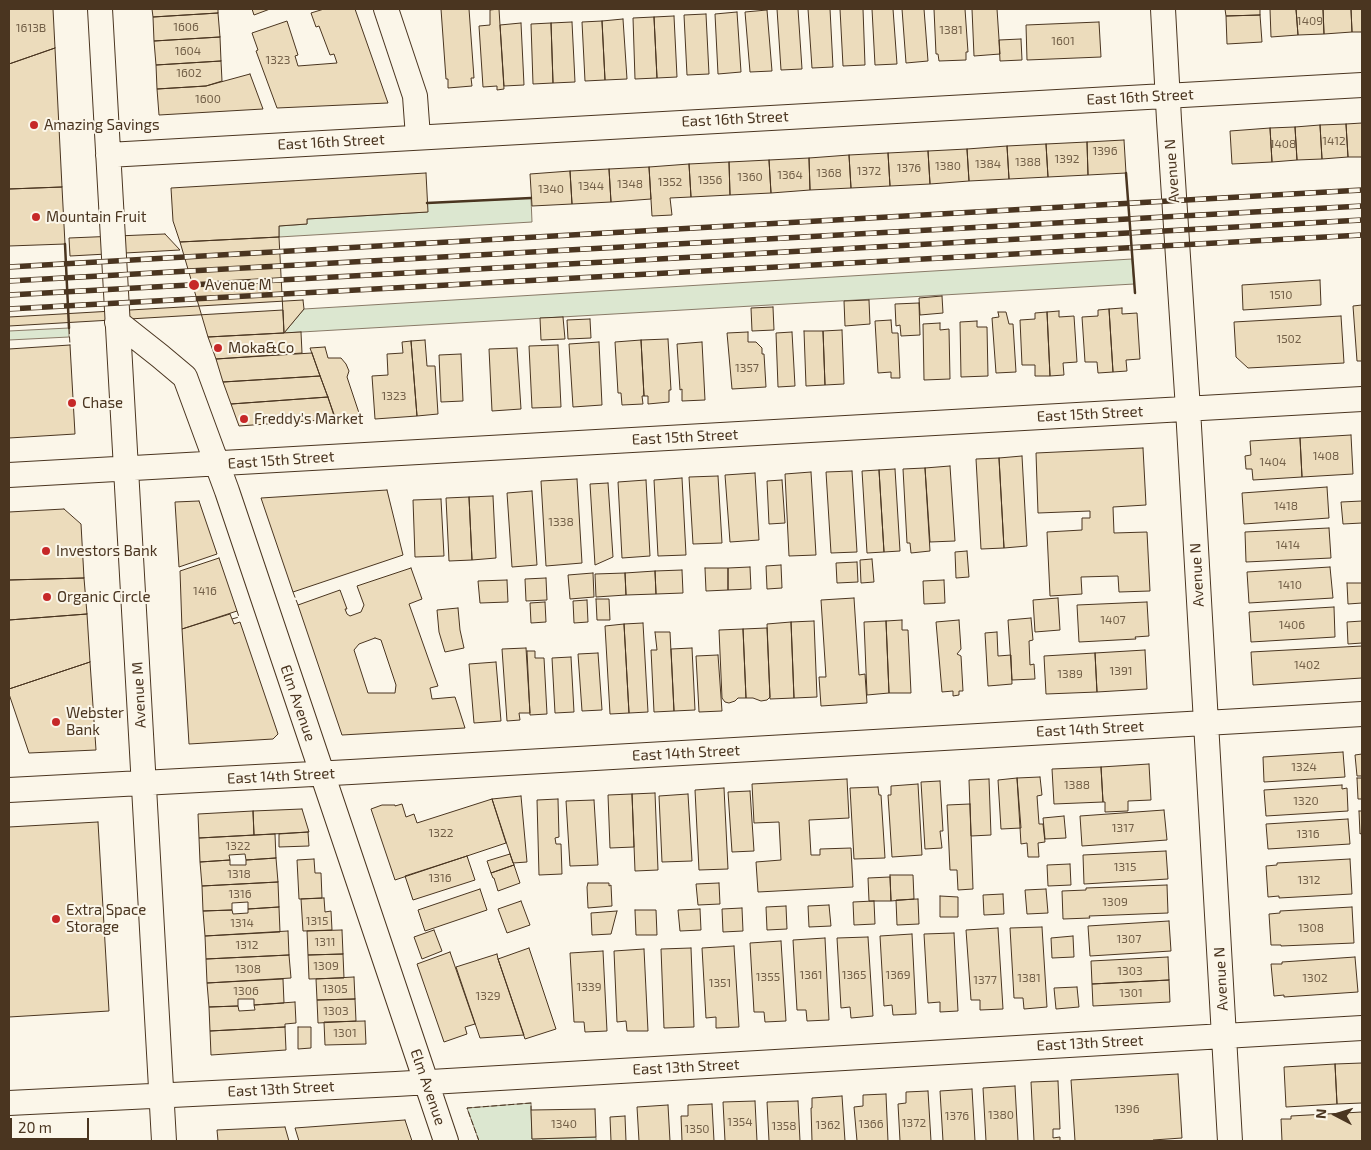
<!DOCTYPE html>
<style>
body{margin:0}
#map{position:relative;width:1371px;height:1150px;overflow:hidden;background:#fbf6e9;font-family:"Exo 2",sans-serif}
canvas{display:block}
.frame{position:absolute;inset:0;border:10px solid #4a3520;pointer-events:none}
.north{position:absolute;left:1311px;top:1090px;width:50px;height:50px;-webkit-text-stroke:4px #fbf6e9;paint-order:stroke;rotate:275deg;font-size:14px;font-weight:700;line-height:20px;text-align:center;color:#4a3520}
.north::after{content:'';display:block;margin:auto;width:18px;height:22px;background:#4a3520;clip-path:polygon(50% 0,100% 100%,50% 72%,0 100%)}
.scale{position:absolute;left:10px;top:1118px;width:79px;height:22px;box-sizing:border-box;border:2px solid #4a3520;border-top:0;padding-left:6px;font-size:15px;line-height:18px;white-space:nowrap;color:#4a3520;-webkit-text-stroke:4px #fbf6e9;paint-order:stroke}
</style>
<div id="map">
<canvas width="1371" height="1150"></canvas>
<div class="frame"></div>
<div class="north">N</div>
<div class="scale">20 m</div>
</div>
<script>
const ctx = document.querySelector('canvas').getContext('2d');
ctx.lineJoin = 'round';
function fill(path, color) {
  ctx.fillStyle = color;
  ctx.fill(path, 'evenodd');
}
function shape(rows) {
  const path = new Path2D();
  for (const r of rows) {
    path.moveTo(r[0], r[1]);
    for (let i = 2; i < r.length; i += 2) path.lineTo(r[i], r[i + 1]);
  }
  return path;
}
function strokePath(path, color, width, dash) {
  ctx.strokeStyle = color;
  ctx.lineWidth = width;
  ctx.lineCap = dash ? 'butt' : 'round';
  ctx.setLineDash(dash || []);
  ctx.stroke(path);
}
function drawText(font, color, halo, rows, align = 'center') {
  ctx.font = font + ' "Exo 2",sans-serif';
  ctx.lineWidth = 4;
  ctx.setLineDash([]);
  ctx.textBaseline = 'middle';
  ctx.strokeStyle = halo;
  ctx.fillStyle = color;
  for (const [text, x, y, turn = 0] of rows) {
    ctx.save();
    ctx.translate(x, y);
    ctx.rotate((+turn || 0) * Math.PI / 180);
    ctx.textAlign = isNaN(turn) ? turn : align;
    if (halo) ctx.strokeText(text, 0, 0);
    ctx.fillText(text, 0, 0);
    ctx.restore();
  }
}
const green = shape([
 [531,198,532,222,279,237,279,226,307,224,307,219,427,212,427,203,531,198],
 [1132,259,1134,284,284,333,304,309,1132,259],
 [69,328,69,337,9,340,9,331,69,328],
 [531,1103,532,1139,596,1137,596,1141,479,1141,467,1108,531,1103]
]);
fill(green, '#dce7d0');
strokePath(green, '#887966', 1);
const building = shape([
 [9,9,53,9,55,48,9,64,9,9],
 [152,9,218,9,218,13,153,17,152,9],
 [252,9,270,9,254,15,252,9],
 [324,9,355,9,388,103,277,108,256,51,258,50,252,33,287,21,298,55,295,56,298,66,337,63,334,54,330,55,319,26,316,27,311,13,324,9],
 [441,9,469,9,474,78,471,78,472,86,448,88,448,79,446,79,441,9],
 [499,9,504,89,497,90,497,86,483,87,479,26,490,25,490,10,499,9],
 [777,9,798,9,802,69,781,70,777,9],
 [808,9,830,9,833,67,812,68,808,9],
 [840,9,863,9,865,65,843,66,840,9],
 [872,9,893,9,897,64,875,65,872,9],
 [902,9,924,9,928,61,906,63,902,9],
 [934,9,965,9,968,52,966,52,966,60,939,61,938,54,936,54,934,9],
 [972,9,997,9,1000,54,974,56,972,9],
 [1225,9,1260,9,1260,15,1226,16,1225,9],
 [1270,9,1296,9,1298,35,1271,37,1270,9],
 [1296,9,1323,9,1324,34,1298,35,1296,9],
 [1323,9,1351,9,1352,32,1324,34,1323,9],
 [1351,9,1362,9,1362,32,1352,32,1351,9],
 [767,10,772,71,750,72,745,12,767,10],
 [737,12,741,72,718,74,715,14,737,12],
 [218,13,220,37,154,41,153,17,218,13],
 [706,14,709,74,687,75,684,15,706,14],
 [1260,15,1262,42,1227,44,1226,16,1260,15],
 [674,16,677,77,657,78,654,17,674,16],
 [654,17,657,78,635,79,633,18,654,17],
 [623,19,627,79,605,80,602,21,623,19],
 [602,21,605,80,585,81,582,22,602,21],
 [572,22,575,82,553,83,551,23,572,22],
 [1099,22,1101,57,1027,60,1026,25,1099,22],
 [521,23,524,85,504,86,500,25,521,23],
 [551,23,553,83,533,84,531,24,551,23],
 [220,37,221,61,156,65,154,41,220,37],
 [1021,39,1022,60,1000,61,999,40,1021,39],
 [55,48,62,187,9,189,9,64,55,48],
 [221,61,222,81,206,86,157,89,156,65,221,61],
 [250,74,263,109,159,115,157,89,206,86,250,74],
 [1362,123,1362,157,1348,157,1346,124,1362,123],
 [1346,124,1348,157,1322,159,1320,125,1346,124],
 [1320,125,1322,159,1297,160,1295,127,1320,125],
 [1295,127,1297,160,1272,162,1270,128,1295,127],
 [1270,128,1272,162,1232,164,1230,131,1270,128],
 [1124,140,1126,173,1088,175,1087,142,1124,140],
 [1087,142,1088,175,1048,177,1046,144,1087,142],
 [1046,144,1048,177,1009,179,1007,146,1046,144],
 [1007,146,1009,179,969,181,967,149,1007,146],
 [967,149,969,181,930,184,928,151,967,149],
 [928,151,930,184,890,186,888,153,928,151],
 [888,153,890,186,851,188,849,155,888,153],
 [849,155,851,188,810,190,809,158,849,155],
 [809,158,810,190,771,193,769,160,809,158],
 [769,160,771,193,730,195,729,162,769,160],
 [729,162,730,195,691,197,689,164,729,162],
 [689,164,691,197,670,198,672,215,652,216,649,167,689,164],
 [649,167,651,199,611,202,609,169,649,167],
 [609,169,611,202,572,204,570,171,609,169],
 [570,171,572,204,532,206,530,174,570,171],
 [426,173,428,212,307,219,307,224,279,226,279,237,180,242,173,221,171,188,426,173],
 [62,187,65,244,9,246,9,189,62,187],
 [165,234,180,250,70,256,69,238,165,234],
 [279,237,284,333,208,337,180,242,279,237],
 [1320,280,1321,305,1243,310,1242,285,1320,280],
 [942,296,943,313,920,315,919,298,942,296],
 [303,300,304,309,284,333,283,310,9,326,9,317,303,300],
 [869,300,870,324,845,326,844,301,869,300],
 [919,303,920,335,901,336,900,325,896,326,895,304,919,303],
 [1362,305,1362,361,1357,361,1353,306,1362,305],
 [773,307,774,330,752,331,751,308,773,307],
 [1122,308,1122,314,1137,313,1140,359,1126,360,1127,371,1113,372,1109,309,1122,308],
 [1109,309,1113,372,1098,373,1097,362,1085,362,1082,317,1098,316,1098,310,1109,309],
 [1059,311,1059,317,1074,316,1077,362,1063,363,1064,375,1050,376,1047,312,1059,311],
 [998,312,1006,312,1009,324,1013,324,1016,372,996,373,992,318,999,317,998,312],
 [1047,312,1050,376,1035,376,1035,365,1022,365,1020,320,1035,319,1035,313,1047,312],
 [1341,316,1344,363,1248,368,1236,357,1234,322,1341,316],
 [563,317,565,339,541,340,540,318,563,317],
 [590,319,591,338,568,339,567,320,590,319],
 [891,320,892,333,898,333,900,378,891,378,891,372,878,373,875,321,891,320],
 [977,321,977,327,987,327,988,376,961,377,960,322,977,321],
 [940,323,940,330,949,329,950,379,924,380,923,324,940,323],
 [842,330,844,384,825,385,823,331,842,330],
 [804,331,823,331,825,385,806,386,804,331],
 [301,332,302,353,216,359,208,337,301,332],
 [748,332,748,342,756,342,762,348,762,354,764,354,766,387,732,389,727,333,748,332],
 [792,332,795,386,778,387,776,333,792,332],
 [668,339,671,390,669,390,669,402,648,404,648,396,644,396,641,340,668,339],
 [425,340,427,366,435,366,438,414,417,416,411,341,425,340],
 [641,340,644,396,642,396,643,404,622,405,621,393,618,393,615,342,641,340],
 [411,341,417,416,375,419,372,376,388,375,387,354,403,353,402,342,411,341],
 [599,342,602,405,573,407,569,344,599,342],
 [702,342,705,400,682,401,682,389,680,390,677,344,702,342],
 [70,345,75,434,9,438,9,349,70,345],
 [558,345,561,407,532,408,529,346,558,345],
 [325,347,328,358,341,358,346,364,349,371,347,377,360,416,353,420,347,420,344,416,335,417,310,348,325,347],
 [517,348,521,409,492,411,489,349,517,348],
 [312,353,320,376,223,382,216,359,312,353],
 [461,354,463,401,441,402,439,355,461,354],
 [320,376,328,397,231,404,223,382,320,376],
 [328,397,335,419,239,426,231,404,328,397],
 [1351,435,1353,474,1302,477,1300,438,1351,435],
 [1300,438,1302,477,1253,480,1252,469,1246,469,1245,456,1251,455,1250,441,1300,438],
 [1143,448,1146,505,1113,507,1114,533,1147,532,1150,591,1119,592,1118,576,1081,577,1082,594,1050,596,1047,532,1082,530,1082,518,1090,518,1090,511,1038,513,1036,453,1143,448],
 [1022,456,1027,546,1004,548,999,458,1022,456],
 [999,458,1004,548,981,549,976,459,999,458],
 [950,466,955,541,930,542,925,468,950,466],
 [925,468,930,551,911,553,910,543,907,543,903,469,925,468],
 [895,469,900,551,884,552,879,470,895,469],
 [879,470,884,552,867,553,862,471,879,470],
 [852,471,857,552,831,553,826,472,852,471],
 [811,472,816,555,789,556,785,474,811,472],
 [755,473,759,540,730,542,725,475,755,473],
 [718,476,722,543,693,544,689,477,718,476],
 [682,478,686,555,658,556,654,480,682,478],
 [577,479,582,563,546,566,541,481,577,479],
 [646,480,650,556,622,558,618,482,646,480],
 [782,480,785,523,769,524,767,481,782,480],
 [608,483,613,557,595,565,590,484,608,483],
 [1327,487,1329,518,1244,524,1242,493,1327,487],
 [387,490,403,555,293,592,261,498,387,490],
 [532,491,537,565,512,567,507,493,532,491],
 [493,496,496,558,472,560,469,497,493,496],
 [469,497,472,560,449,561,446,498,469,497],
 [441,499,444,556,415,557,413,500,441,499],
 [199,501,217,554,179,567,175,502,199,501],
 [1362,501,1362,523,1343,524,1341,502,1362,501],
 [64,509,81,524,84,578,9,580,9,512,64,509],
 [1329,528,1331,558,1246,562,1245,532,1329,528],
 [967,551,969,577,956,578,955,552,967,551],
 [219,558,237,611,182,629,180,571,219,558],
 [872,559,874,582,861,583,860,560,872,559],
 [857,562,858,582,837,583,836,563,857,562],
 [781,565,782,588,767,589,766,566,781,565],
 [750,567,751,589,728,590,728,568,750,567],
 [1330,567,1333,598,1249,603,1247,572,1330,567],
 [411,568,422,599,409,604,438,686,430,688,432,699,455,697,465,728,342,735,298,605,340,590,347,609,345,609,347,614,350,616,361,612,364,605,357,586,411,568],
 [375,638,381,640,396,685,395,693,368,693,354,650,359,644,375,638],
 [705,568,728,568,728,590,706,591,705,568],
 [682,570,683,593,656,594,655,571,682,570],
 [655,571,656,594,626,595,625,573,655,571],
 [593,573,594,597,570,599,568,575,593,573],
 [625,573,626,595,596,597,595,574,625,573],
 [84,578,87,614,9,620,9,580,84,578],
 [546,578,547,600,526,601,525,579,546,578],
 [507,580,508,602,480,603,478,581,507,580],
 [944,580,945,603,924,604,923,581,944,580],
 [1347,583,1362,583,1362,603,1348,604,1347,583],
 [854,598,859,675,865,674,867,703,821,706,819,677,826,677,821,600,854,598],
 [1058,598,1060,630,1035,632,1033,600,1058,598],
 [596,599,609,599,610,620,597,620,596,599],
 [587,600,588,622,574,623,573,601,587,600],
 [545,602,546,622,531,623,530,603,545,602],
 [1147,602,1149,636,1135,637,1136,639,1079,642,1077,605,1147,602],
 [1334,607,1335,637,1251,642,1249,612,1334,607],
 [458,608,460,630,464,648,445,652,439,632,437,610,458,608],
 [87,614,90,662,9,689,9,620,87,614],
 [230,614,234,624,240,622,278,734,273,739,189,744,182,629,230,614],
 [1031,618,1033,640,1029,641,1030,665,1034,664,1035,679,1012,680,1008,620,1031,618],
 [902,620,902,630,908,630,911,693,889,693,886,621,902,620],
 [959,620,961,649,957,654,961,656,963,691,959,691,959,695,953,696,953,691,942,692,936,622,959,620],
 [814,621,817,697,794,698,791,622,814,621],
 [886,621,889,693,867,695,864,622,886,621],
 [1362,621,1362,643,1348,644,1347,622,1362,621],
 [791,622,794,698,770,699,767,624,791,622],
 [643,623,648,712,629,713,624,624,643,623],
 [624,624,629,713,610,714,605,626,624,624],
 [767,628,770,697,767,700,761,701,753,698,746,698,743,629,767,628],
 [743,629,746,698,738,698,735,701,729,703,725,702,722,698,719,630,743,629],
 [655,632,670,632,674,711,654,712,651,650,657,650,655,632],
 [997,632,998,656,1011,655,1012,684,988,686,985,633,997,632],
 [1362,646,1362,678,1253,685,1251,652,1362,646],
 [526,648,530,713,519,713,520,720,507,721,502,649,526,648],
 [692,648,695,710,674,711,671,649,692,648],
 [1145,650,1147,689,1097,692,1095,653,1145,650],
 [527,651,535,651,535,658,544,658,547,714,530,715,527,651],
 [598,653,602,710,582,711,578,654,598,653],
 [1095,653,1097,692,1046,694,1044,656,1095,653],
 [718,655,722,711,699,712,696,656,718,655],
 [571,657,574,712,555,713,552,658,571,657],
 [90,662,96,750,29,753,9,694,9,689,90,662],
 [496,662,501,721,474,723,469,664,496,662],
 [1343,752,1345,777,1264,782,1263,757,1343,752],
 [1362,754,1362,776,1357,776,1355,755,1362,754],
 [1149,764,1151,800,1128,801,1128,811,1105,812,1105,802,1103,802,1101,767,1149,764],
 [1101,767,1103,802,1054,804,1052,769,1101,767],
 [1040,777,1042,795,1037,796,1039,824,1043,824,1045,842,1038,843,1039,857,1028,857,1027,843,1021,844,1017,778,1040,777],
 [1017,778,1021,828,1001,829,998,780,1017,778],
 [1357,778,1362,778,1362,799,1358,799,1357,778],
 [847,779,849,818,809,820,811,855,820,855,820,849,851,848,853,887,758,892,756,862,781,860,779,822,754,823,752,784,847,779],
 [989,779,991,835,971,836,969,780,989,779],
 [940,781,943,831,940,831,942,848,925,849,921,782,940,781],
 [918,784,922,855,892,857,888,795,891,795,891,786,918,784],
 [1342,785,1342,789,1347,788,1348,811,1266,816,1264,790,1342,785],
 [878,787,879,795,881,795,885,858,854,859,850,788,878,787],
 [724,788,728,869,699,870,695,790,724,788],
 [750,791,754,851,732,852,728,792,750,791],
 [655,793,658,870,635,871,632,794,655,793],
 [632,794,634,847,610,848,608,795,632,794],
 [688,794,692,861,662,862,659,796,688,794],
 [521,796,527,862,513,863,492,799,521,796],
 [492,799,506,843,395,880,371,809,382,805,395,805,395,806,402,804,406,817,414,814,417,823,492,799],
 [558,799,559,837,555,838,556,844,561,844,562,874,539,875,537,800,558,799],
 [594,800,598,865,570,866,566,801,594,800],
 [970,804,973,889,958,890,957,870,950,870,947,805,970,804],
 [302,809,309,832,254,835,253,811,302,809],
 [1164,810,1167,840,1082,846,1080,816,1164,810],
 [253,811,254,835,199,838,198,814,253,811],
 [1359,811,1362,811,1362,833,1360,834,1359,811],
 [1064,816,1066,838,1045,839,1043,818,1064,816],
 [1348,819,1350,844,1268,849,1266,824,1348,819],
 [98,822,109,1011,9,1017,9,827,98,822],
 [308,832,309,846,279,847,279,834,308,832],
 [275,834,276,858,246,860,245,854,229,855,230,860,200,862,199,838,275,834],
 [1166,851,1168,879,1084,884,1083,855,1166,851],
 [510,854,514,865,491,873,487,861,510,854],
 [467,856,475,880,413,900,405,876,467,856],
 [276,858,278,882,202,886,200,862,230,860,230,865,246,865,246,860,276,858],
 [314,859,315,873,321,873,322,898,299,899,297,860,314,859],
 [1350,859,1352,894,1279,898,1279,896,1268,897,1266,866,1277,865,1277,863,1350,859],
 [1070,864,1071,885,1048,886,1047,865,1070,864],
 [514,865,520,883,498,891,494,878,493,878,491,873,514,865],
 [890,875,913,875,914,899,891,901,890,875],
 [890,877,891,901,869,901,868,878,890,877],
 [278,882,279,907,248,909,248,902,232,903,232,910,203,911,202,886,278,882],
 [588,883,609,883,609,886,611,885,612,906,588,908,587,887,588,883],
 [719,883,720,904,698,905,696,884,719,883],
 [1167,885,1168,913,1089,916,1090,918,1063,919,1062,891,1086,890,1086,888,1167,885],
 [480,889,487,910,425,931,418,910,480,889],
 [1046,889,1048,913,1027,914,1025,890,1046,889],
 [1003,894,1004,914,984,915,983,895,1003,894],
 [940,896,958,897,958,917,940,917,940,896],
 [324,898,325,912,331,911,332,930,303,931,301,899,324,898],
 [918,899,919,924,897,925,896,900,918,899],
 [521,901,530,925,507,933,498,909,521,901],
 [874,901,875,924,854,925,853,902,874,901],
 [829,905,831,926,809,927,808,906,829,905],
 [786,906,787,929,767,930,766,907,786,906],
 [279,907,280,932,205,936,203,911,232,910,233,914,248,913,248,909,279,907],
 [1352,907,1354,943,1281,946,1281,945,1271,945,1269,914,1280,913,1280,911,1352,907],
 [742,908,743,931,723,932,722,909,742,908],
 [700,909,701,930,680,931,678,910,700,909],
 [635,910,656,910,657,935,636,935,635,910],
 [617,911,611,934,592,935,591,913,617,911],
 [1169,921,1171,951,1090,956,1088,926,1169,921],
 [1042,927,1047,1007,1024,1009,1023,998,1014,998,1010,928,1042,927],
 [998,928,1003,1009,980,1010,980,1000,971,1000,966,930,998,928],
 [342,930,343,954,308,955,307,931,342,930],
 [434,930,442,951,422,959,414,937,434,930],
 [288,931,289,955,206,959,205,936,288,931],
 [954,933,958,1011,940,1012,940,1002,928,1003,924,934,954,933],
 [912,934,916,1014,893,1015,892,1005,884,1006,880,936,912,934],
 [1073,936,1074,957,1052,958,1051,938,1073,936],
 [868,937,873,1016,851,1018,850,1007,841,1008,837,938,868,937],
 [825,938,829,1020,807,1021,806,1010,797,1010,793,940,825,938],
 [781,941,786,1021,765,1022,764,1012,754,1012,750,943,781,941],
 [734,946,739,1027,716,1028,716,1017,706,1018,702,948,734,946],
 [529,948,556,1029,525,1039,498,959,529,948],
 [691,948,694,1027,664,1028,661,949,691,948],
 [644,949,648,1031,627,1031,626,1021,617,1022,614,951,644,949],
 [603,951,607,1031,585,1032,584,1022,574,1022,570,953,603,951],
 [450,952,475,1024,465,1027,467,1034,444,1042,417,964,450,952],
 [343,954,344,978,309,979,308,955,343,954],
 [497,954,498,959,524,1035,480,1038,456,967,497,954],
 [289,955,291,978,207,983,206,959,289,955],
 [1168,957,1169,980,1092,984,1091,961,1168,957],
 [1355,957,1358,992,1284,997,1284,995,1274,996,1271,964,1282,964,1282,962,1355,957],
 [354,977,355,999,317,1000,316,979,354,977],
 [283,979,284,1003,254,1005,254,999,238,999,238,1006,209,1007,207,983,283,979],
 [1169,980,1170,1002,1093,1006,1092,984,1169,980],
 [1077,987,1079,1007,1056,1009,1054,988,1077,987],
 [355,999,356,1021,318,1023,317,1000,355,999],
 [295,1002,296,1023,285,1024,285,1027,210,1031,209,1007,238,1006,239,1011,255,1010,254,1005,295,1002],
 [365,1021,366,1044,325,1045,324,1022,365,1021],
 [285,1027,286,1050,211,1055,210,1031,285,1027],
 [298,1027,311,1027,311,1048,298,1049,298,1027],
 [1362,1063,1362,1103,1337,1104,1335,1064,1362,1063],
 [1335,1064,1337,1104,1286,1107,1284,1067,1335,1064],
 [1178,1074,1182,1138,1153,1140,1153,1141,1075,1141,1071,1080,1178,1074],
 [1058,1081,1060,1129,1053,1129,1053,1138,1060,1137,1060,1141,1034,1141,1031,1082,1058,1081],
 [1015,1086,1018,1141,986,1141,983,1088,1015,1086],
 [972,1089,975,1141,943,1141,940,1091,972,1089],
 [928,1091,931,1141,900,1141,898,1104,906,1103,906,1092,928,1091],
 [886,1094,888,1141,857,1141,854,1107,863,1106,863,1095,886,1094],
 [842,1096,845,1141,812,1141,811,1108,812,1108,812,1098,842,1096],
 [755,1101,757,1141,725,1141,723,1102,755,1101],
 [798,1101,800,1141,769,1141,767,1102,798,1101],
 [712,1104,714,1141,682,1141,681,1116,688,1116,688,1105,712,1104],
 [668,1105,670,1141,639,1141,637,1107,668,1105],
 [595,1109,596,1137,532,1139,531,1110,595,1109],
 [1362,1112,1362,1141,1282,1141,1281,1119,1291,1119,1291,1116,1362,1112],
 [625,1116,626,1141,611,1141,610,1117,625,1116],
 [405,1120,412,1141,299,1141,295,1128,405,1120],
 [285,1127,289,1141,218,1141,217,1130,285,1127]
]);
fill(building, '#ecdcbc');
strokePath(building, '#4a3520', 1);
const minor = shape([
 [100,9,164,1141],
 [386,9,415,96,418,137],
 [1163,9,1169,120,1188,409,1230,1141],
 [108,155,1362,85],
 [117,322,160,356,185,377,227,491,446,1141],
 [9,475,1362,399],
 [9,790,351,772,1362,714],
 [9,1103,396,1084,1362,1028]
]);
strokePath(minor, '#4a3520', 26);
strokePath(minor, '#fbf6e9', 24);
const rail = shape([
 [9,267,1362,190],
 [9,281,1362,206],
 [9,295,1362,220],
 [9,309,1362,235]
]);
strokePath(rail, '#4a3520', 5.5);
strokePath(rail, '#fbf6e9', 4, [11]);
strokePath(shape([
 [69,328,70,345],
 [293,592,298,605],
 [232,619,239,617,237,611],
 [479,1141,467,1108,531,1103,531,1110]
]), '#4a3520', 1, [6, 2.5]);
strokePath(shape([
 [1126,173,1135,293],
 [427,203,531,198],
 [65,244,69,328]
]), '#4a3520', 2.5);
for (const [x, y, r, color] of [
 [34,125,5,"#c62828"],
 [36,217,5,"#c62828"],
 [194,285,6,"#c62828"],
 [218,348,5,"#c62828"],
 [72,403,5,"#c62828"],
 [244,419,5,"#c62828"],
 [46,551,5,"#c62828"],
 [47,597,5,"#c62828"],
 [56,722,5,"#c62828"],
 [56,919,5,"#c62828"]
]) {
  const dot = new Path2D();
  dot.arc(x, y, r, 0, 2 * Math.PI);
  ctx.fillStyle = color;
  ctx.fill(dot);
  strokePath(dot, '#fbf6e9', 2);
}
drawText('12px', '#725f47', null, [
 ["1409",1310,21],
 ["1606",186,27],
 ["1613B",31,28],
 ["1381",951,30],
 ["1601",1063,41],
 ["1604",188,51],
 ["1323",278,60],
 ["1602",189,73],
 ["1600",208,99],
 ["1412",1334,141],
 ["1408",1283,144],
 ["1396",1105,151],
 ["1392",1067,159],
 ["1388",1028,162],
 ["1384",988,164],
 ["1380",948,166],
 ["1376",909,168],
 ["1372",869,171],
 ["1368",829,173],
 ["1364",790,175],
 ["1360",750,177],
 ["1356",710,180],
 ["1352",670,182],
 ["1348",630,184],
 ["1344",591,186],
 ["1340",551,189],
 ["1510",1281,295],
 ["1502",1289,339],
 ["1357",747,368],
 ["1323",394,396],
 ["1408",1326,456],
 ["1404",1273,462],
 ["1418",1286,506],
 ["1338",561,522],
 ["1414",1288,545],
 ["1410",1290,585],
 ["1416",205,591],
 ["1407",1113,620],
 ["1406",1292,625],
 ["1402",1307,665],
 ["1391",1121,671],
 ["1389",1070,674],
 ["1324",1304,767],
 ["1388",1077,785],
 ["1320",1306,801],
 ["1317",1123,828],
 ["1322",441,833],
 ["1316",1308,834],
 ["1322",238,846],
 ["1315",1125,867],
 ["1318",239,874],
 ["1316",440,878],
 ["1312",1309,880],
 ["1316",240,894],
 ["1309",1115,902],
 ["1315",317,921],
 ["1314",242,923],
 ["1308",1311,928],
 ["1307",1129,939],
 ["1311",325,942],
 ["1312",247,945],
 ["1309",326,966],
 ["1308",248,969],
 ["1303",1130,971],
 ["1361",811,975],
 ["1365",854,975],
 ["1369",898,975],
 ["1355",768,977],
 ["1381",1029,978],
 ["1302",1315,978],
 ["1377",985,980],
 ["1351",720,983],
 ["1339",589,987],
 ["1305",335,989],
 ["1306",246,991],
 ["1301",1131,993],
 ["1329",488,996],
 ["1303",336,1011],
 ["1301",345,1033],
 ["1396",1127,1109],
 ["1380",1001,1115],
 ["1376",957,1116],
 ["1354",740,1122],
 ["1372",914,1123],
 ["1340",564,1124],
 ["1366",871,1124],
 ["1362",828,1125],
 ["1358",784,1126],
 ["1350",697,1129]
]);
drawText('15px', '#4a3520', '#fbf6e9', [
 ["East 16th Street",1140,97,-3],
 ["East 16th Street",735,119,-3],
 ["East 16th Street",331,142,-3],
 ["Avenue N",1172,171,-94],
 ["East 15th Street",1090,414,-3],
 ["East 15th Street",685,437,-3],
 ["East 15th Street",281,460,-4],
 ["Avenue N",1197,575,-93],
 ["Avenue M",139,695,-93],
 ["Elm Avenue",298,703,71],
 ["East 14th Street",1090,729,-3],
 ["East 14th Street",686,753,-3],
 ["East 14th Street",281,776,-3],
 ["Avenue N",1221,979,-93],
 ["East 13th Street",1090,1043,-3],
 ["East 13th Street",686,1067,-3],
 ["Elm Avenue",428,1087,71],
 ["East 13th Street",281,1089,-3]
]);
drawText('15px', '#4a3520', '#fbf6e9', [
 ["Amazing Savings",44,125],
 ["Mountain Fruit",46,217],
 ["Avenue M",205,285],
 ["Moka&Co",228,348],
 ["Chase",82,403],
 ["Freddy's Market",254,419],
 ["Investors Bank",56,551],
 ["Organic Circle",57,597],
 ["Webster",66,713],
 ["Bank",66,730],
 ["Extra Space",66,910],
 ["Storage",66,927]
], 'left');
</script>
